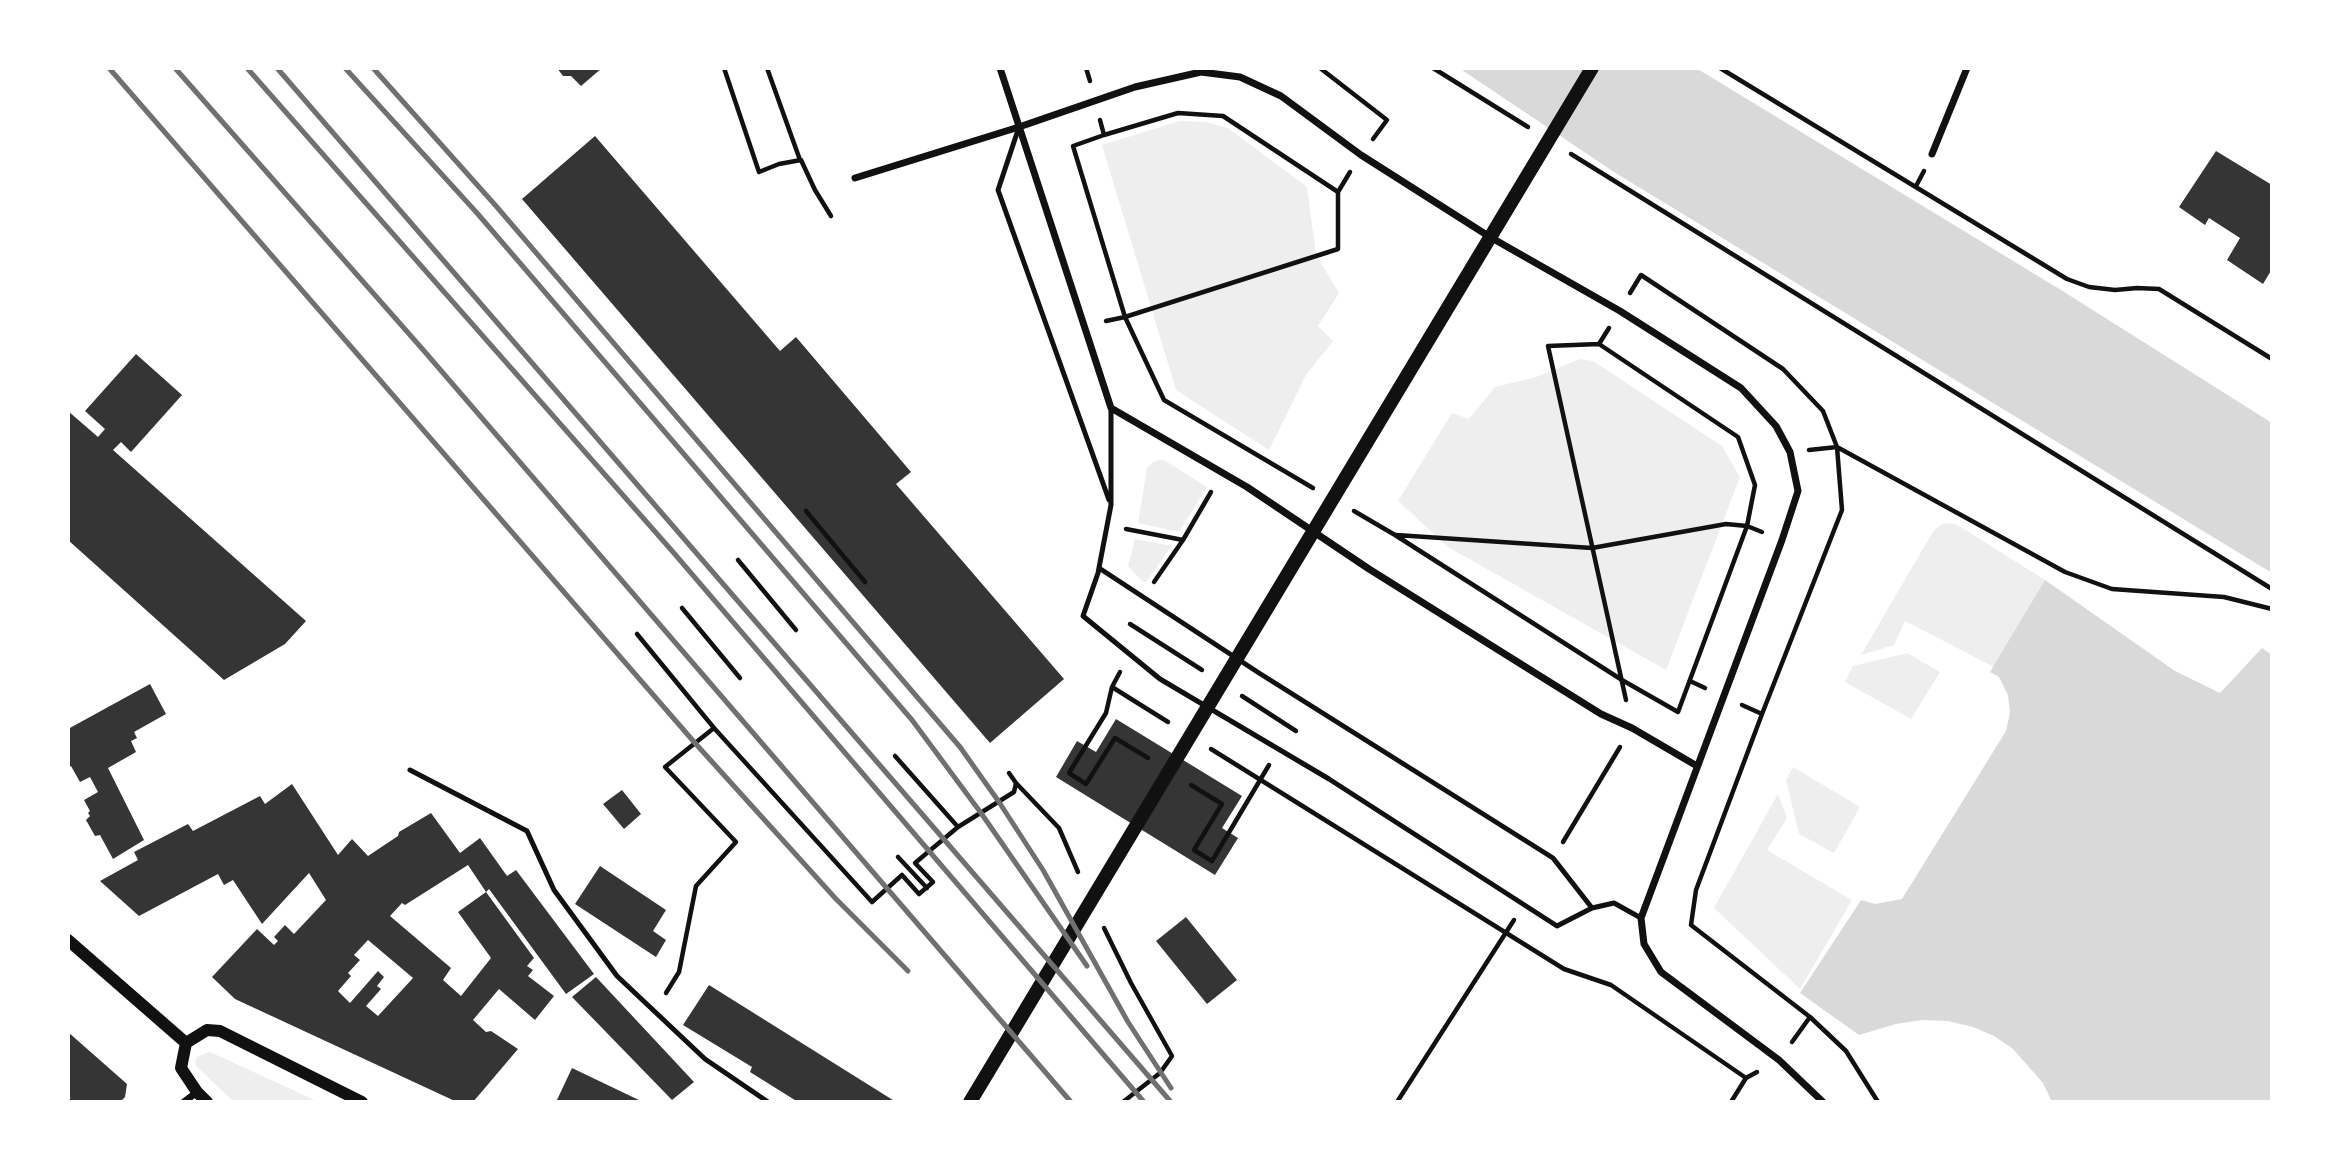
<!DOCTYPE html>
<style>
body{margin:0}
#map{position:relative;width:2340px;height:1170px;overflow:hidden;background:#fff;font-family:"Fira Sans",sans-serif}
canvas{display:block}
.frame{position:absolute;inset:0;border:70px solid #fff;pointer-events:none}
</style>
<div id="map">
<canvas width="2340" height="1170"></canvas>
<div class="frame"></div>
</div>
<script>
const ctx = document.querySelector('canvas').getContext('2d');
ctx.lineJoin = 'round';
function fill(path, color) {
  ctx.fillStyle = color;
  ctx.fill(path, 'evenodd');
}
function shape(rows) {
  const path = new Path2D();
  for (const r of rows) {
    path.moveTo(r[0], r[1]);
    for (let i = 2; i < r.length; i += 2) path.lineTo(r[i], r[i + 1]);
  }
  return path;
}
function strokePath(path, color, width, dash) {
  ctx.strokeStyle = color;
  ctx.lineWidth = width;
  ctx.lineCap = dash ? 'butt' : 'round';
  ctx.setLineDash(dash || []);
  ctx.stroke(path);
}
fill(shape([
 [1180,121,1206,122,1228,128,1307,187,1316,254,1339,293,1318,326,1333,341,1306,375,1269,450,1176,390,1102,145],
 [1580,359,1593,361,1722,446,1740,477,1666,670,1448,547,1398,501,1452,413,1469,419,1495,387,1536,377],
 [1159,460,1164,460,1207,487,1179,532,1138,523,1147,468,1153,462],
 [1944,523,1956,524,2045,580,1994,667,1905,621,1894,645,1861,655,1934,530],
 [1135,539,1172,546,1146,582,1142,581,1128,566],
 [1907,653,1940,672,1911,719,1845,682,1853,666],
 [1793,767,1860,807,1834,853,1799,834,1786,780],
 [1778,794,1787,818,1767,850,1852,900,1800,989,1714,908],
 [209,1052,210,1052,319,1102,234,1102,197,1067,195,1062,197,1057]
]), '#eee');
fill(shape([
 [1459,68,1696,68,2061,290,2272,423,2272,573,1614,172],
 [2045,580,2175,671,2220,693,2262,648,2272,655,2272,1102,2052,1102,2043,1083,2013,1049,1994,1036,1973,1027,1948,1021,1922,1020,1896,1024,1859,1035,1800,993,1861,900,1875,904,1902,899,2006,731,2010,713,2008,695,1999,677,1990,672]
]), '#d9d9d9');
fill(shape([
 [557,68,602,68,581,86,571,76,563,76],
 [595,136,780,351,796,337,911,472,896,484,1064,679,990,743,522,199],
 [2216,151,2272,185,2272,269,2263,284,2227,260,2240,238,2209,218,2205,225,2179,207],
 [136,354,182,395,131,452,121,442,113,450,306,621,285,644,224,680,68,540,68,411,98,437,105,429,85,411],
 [150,684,166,714,134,732,137,738,131,741,136,752,108,768,144,840,113,859,100,835,95,836,86,820,90,816,88,813,90,811,84,800,98,792,90,777,80,782,71,766,68,768,68,729],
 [1116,719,1242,796,1222,828,1238,838,1215,875,1056,777,1077,741,1096,752],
 [292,784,338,855,352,839,368,856,398,836,399,832,431,813,460,853,480,838,507,876,516,870,594,974,566,994,489,889,486,892,534,958,527,966,533,970,528,976,554,996,535,1020,499,989,473,1020,486,1032,491,1031,518,1049,473,1102,457,1102,235,999,212,977,257,929,274,945,278,941,274,937,285,925,294,934,326,900,309,873,262,924,233,880,224,885,218,874,139,916,100,881,138,860,134,852,188,824,193,831,260,796,265,804],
 [468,865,486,892,458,912,491,958,461,996,443,980,451,968,390,916,402,903,405,905],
 [368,940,413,978,378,1016,366,1006,381,989,377,986,384,977,378,971,350,1003,338,991,351,976,348,973,360,960,354,955],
 [622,790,641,814,624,829,603,804],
 [600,866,666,910,653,931,666,940,656,957,575,904],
 [1186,917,1237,980,1207,1004,1156,941],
 [596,977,694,1082,672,1100,572,997],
 [709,985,896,1102,798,1102,750,1072,752,1067,683,1025],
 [68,1032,127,1084,125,1097,120,1102,68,1102,68,1098,71,1098,68,1096],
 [572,1068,643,1102,556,1102]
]), '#353535');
strokePath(shape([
 [724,68,759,172,779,164,801,160,815,190,831,216],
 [767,68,800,160],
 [1086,68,1090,81],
 [1320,68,1387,120,1373,139],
 [1433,68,1528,127],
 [1720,68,2067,279,2089,287,2115,290,2137,288,2159,289,2272,359],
 [1100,120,1104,135,1073,146,1125,317,1164,400,1313,488],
 [1104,135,1178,113,1223,116,1338,192],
 [1571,154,2272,589],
 [1916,186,1924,171],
 [1630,293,1641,275,1783,369,1823,411,1837,447,1842,510,1762,714],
 [1106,321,1125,317,1338,249,1338,192,1350,172],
 [1609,328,1599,344,1548,346,1626,700],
 [1809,450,1837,447,2065,572,2112,589,2224,597,2272,609],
 [806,511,865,582],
 [1354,511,1395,535,1622,680,1678,712,1747,526,1755,485,1738,437,1599,344],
 [1126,529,1183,540],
 [1396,535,1592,548,1726,524,1747,526,1762,532],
 [738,560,796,630],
 [1154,582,1183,540,1211,492],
 [682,608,740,678],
 [1130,624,1202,670],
 [637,634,714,728],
 [1120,672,1112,687,1106,713,1069,773,1086,784,1115,738,1148,758],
 [1690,681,1705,688],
 [1112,687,1168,722],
 [1242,696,1296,731],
 [1742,705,1762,714,1696,890,1691,925,1810,1017,1846,1051,1878,1102],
 [1211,749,1564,969,1611,985,1746,1078],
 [895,756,958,827],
 [1009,773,1016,783,1059,828,1078,872],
 [1191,785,1222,804,1194,850,1212,861,1269,765],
 [1563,842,1620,747],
 [898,857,927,888],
 [1104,928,1131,983,1172,1056,1160,1073,1123,1102],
 [666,993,679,972,696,886,736,842,665,767,714,728,872,902,902,875,919,894,933,882,915,863,958,827,1014,792,1016,783],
 [1792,1042,1810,1017],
 [1397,1102,1514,920],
 [1731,1102,1746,1078,1757,1072]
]), '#111', 4.5);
strokePath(shape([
 [1019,127,998,190,1109,500],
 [1111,408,1111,505,1098,573,1083,616,1160,679,1329,779,1557,926,1592,908,1614,903,1641,918],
 [1099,568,1259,673,1553,858,1592,908],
 [410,770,527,831,554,890,617,976,705,1059,768,1102]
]), '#111', 5);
strokePath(shape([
 [1000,68,1111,408,1247,487,1369,569,1532,671,1601,714,1632,728,1697,766],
 [1932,154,1967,68],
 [855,178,1019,127,1135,87,1201,72,1240,77,1281,96,1361,155,1490,237,1620,311,1741,388,1776,426,1790,452,1798,491,1782,540,1641,918,1644,944,1661,972,1779,1060,1823,1102],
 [184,1102,197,1092]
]), '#111', 7);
strokePath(shape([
 [68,940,186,1043],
 [186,1043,207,1030,220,1031,362,1102],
 [186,1043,181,1068,197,1092,207,1102]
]), '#111', 12);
strokePath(shape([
 [970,1102,1592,68]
]), '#111', 14);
strokePath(shape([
 [109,68,695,743,836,899,908,971],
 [175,68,425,352,1071,1102],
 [247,68,673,552,1144,1102],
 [277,68,1171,1102],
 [345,68,477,213,912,720,981,813,1087,966],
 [373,68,496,206,960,747,999,802,1043,870,1128,1022,1171,1088]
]), '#707070', 5);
</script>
